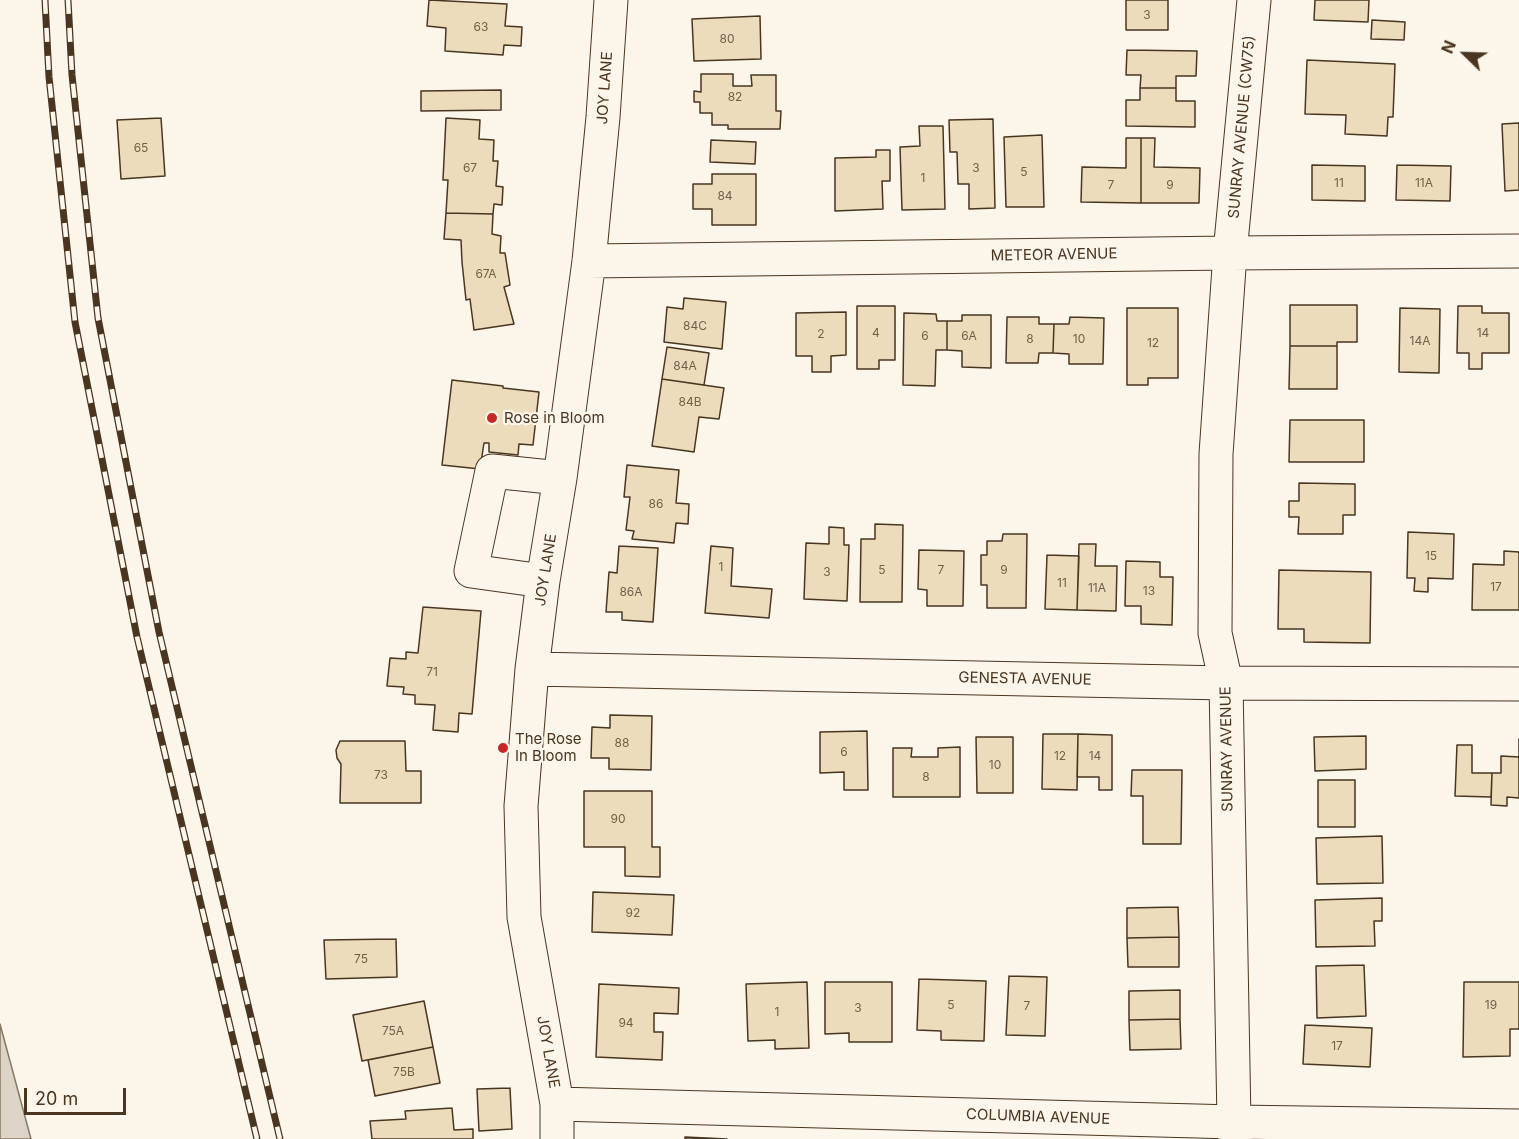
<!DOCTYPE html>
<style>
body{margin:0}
#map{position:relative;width:1519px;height:1139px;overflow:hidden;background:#fbf6e9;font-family:Inter,sans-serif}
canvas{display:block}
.north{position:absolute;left:1435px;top:24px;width:60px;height:60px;-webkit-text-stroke:4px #fbf6e9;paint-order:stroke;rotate:293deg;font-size:16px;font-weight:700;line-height:24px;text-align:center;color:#4a3520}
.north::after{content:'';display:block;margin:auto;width:21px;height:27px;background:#4a3520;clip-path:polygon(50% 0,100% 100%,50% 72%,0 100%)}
.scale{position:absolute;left:24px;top:1088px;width:102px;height:27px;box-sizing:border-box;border:3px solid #4a3520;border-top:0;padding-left:8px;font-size:18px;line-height:21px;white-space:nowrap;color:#4a3520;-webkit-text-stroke:4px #fbf6e9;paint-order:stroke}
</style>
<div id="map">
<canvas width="1519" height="1139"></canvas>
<div class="north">N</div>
<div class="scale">20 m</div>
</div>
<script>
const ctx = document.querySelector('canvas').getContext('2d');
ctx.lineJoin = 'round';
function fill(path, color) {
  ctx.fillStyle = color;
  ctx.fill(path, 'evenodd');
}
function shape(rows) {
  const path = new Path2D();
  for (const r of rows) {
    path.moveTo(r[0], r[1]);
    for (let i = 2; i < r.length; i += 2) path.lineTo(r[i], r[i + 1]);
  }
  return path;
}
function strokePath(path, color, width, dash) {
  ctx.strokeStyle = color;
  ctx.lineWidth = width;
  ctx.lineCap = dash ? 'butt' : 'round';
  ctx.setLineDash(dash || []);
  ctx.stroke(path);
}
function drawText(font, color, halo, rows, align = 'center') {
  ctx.font = font + ' Inter,sans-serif';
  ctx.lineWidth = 4.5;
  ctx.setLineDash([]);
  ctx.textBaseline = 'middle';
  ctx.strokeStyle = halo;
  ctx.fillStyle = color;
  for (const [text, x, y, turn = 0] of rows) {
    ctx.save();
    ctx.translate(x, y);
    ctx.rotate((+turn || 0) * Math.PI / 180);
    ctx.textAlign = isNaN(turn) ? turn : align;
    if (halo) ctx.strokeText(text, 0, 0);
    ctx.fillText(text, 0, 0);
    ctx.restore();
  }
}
const water = shape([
 [0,1024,31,1139,0,1139,0,1024]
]);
fill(water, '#dcd4c6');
strokePath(water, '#887966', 1.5);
const building = shape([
 [429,0,507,4,505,26,522,27,521,46,504,45,503,55,445,51,446,28,427,26,429,0],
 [1126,0,1168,0,1168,30,1126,30,1126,0],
 [1315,0,1369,0,1368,22,1314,20,1315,0],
 [760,16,761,59,694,61,692,19,760,16],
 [1372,20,1405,22,1404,40,1371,39,1372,20],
 [1127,50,1197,51,1196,76,1176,76,1176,88,1140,88,1141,75,1126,75,1127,50],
 [1307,60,1395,64,1393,117,1388,117,1387,136,1345,134,1346,115,1305,114,1307,60],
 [701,74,733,74,733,86,752,86,751,75,776,75,776,111,781,111,780,129,728,129,728,125,712,125,712,113,700,113,700,102,694,102,694,91,701,92,701,74],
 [1140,88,1176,88,1176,101,1195,101,1195,127,1126,126,1126,100,1140,100,1140,88],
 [501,90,501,110,421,111,421,91,501,90],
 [161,118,165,176,121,179,117,120,161,118],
 [446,118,480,120,479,139,494,140,493,161,498,161,496,186,503,187,502,205,494,204,493,214,446,213,448,180,443,180,446,118],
 [993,119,995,208,969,209,969,184,958,184,957,152,950,152,949,120,993,119],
 [1519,123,1519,190,1505,191,1502,124,1519,123],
 [919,126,943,126,945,209,902,210,900,147,920,146,919,126],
 [1042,135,1044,207,1006,207,1004,137,1042,135],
 [1126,138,1141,138,1141,203,1081,202,1082,167,1126,168,1126,138],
 [1141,138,1155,138,1154,167,1200,168,1199,203,1141,203,1141,138],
 [711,140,756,142,755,164,710,162,711,140],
 [876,150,890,150,890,181,882,181,883,209,835,211,835,158,876,157,876,150],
 [1312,165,1365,166,1365,201,1312,200,1312,165],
 [1397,165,1451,166,1450,201,1396,200,1397,165],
 [712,174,756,174,756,225,712,225,712,209,693,209,693,184,712,184,712,174],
 [446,213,493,214,492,234,501,236,500,253,505,253,510,285,504,287,514,324,474,330,470,299,466,300,462,262,461,240,444,239,446,213],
 [684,298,726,302,722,349,664,342,667,307,683,309,684,298],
 [1290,305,1357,305,1357,342,1337,342,1337,346,1290,346,1290,305],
 [857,306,895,306,895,360,879,360,879,369,857,369,857,306],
 [1458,306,1482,306,1482,313,1509,313,1509,353,1482,353,1482,369,1469,369,1469,353,1457,353,1458,306],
 [1127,308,1178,308,1178,378,1148,378,1148,385,1127,385,1127,308],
 [1400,308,1440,309,1439,373,1399,372,1400,308],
 [846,312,846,355,831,356,831,372,812,372,812,356,796,356,796,313,846,312],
 [904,313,936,314,937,321,947,321,947,350,936,350,935,386,903,385,904,313],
 [962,315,991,315,991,368,962,367,962,351,947,350,947,321,962,321,962,315],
 [1007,317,1039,317,1039,324,1054,324,1053,353,1039,353,1038,363,1006,363,1007,317],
 [1070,317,1104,318,1103,364,1069,364,1069,354,1053,353,1054,324,1069,324,1070,317],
 [1290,346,1337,346,1337,389,1289,389,1290,346],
 [667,347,709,353,704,385,662,379,667,347],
 [662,379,724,388,719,419,699,417,694,452,652,446,662,379],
 [452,380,503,386,503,388,539,392,533,445,519,444,518,455,489,452,489,443,484,443,480,469,442,465,452,380],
 [1290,420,1364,420,1364,462,1289,462,1290,420],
 [627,465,679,470,676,503,689,504,688,524,676,523,674,543,632,539,634,531,626,530,630,497,624,497,627,465],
 [1299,483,1355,484,1355,515,1343,515,1343,534,1298,534,1299,517,1289,517,1289,501,1299,501,1299,483],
 [875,524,903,525,902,602,860,602,861,539,875,539,875,524],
 [829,527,844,528,844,545,849,545,847,601,804,599,806,543,829,544,829,527],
 [1408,532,1454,534,1453,579,1428,578,1428,592,1414,591,1415,578,1407,578,1408,532],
 [1003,534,1027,534,1026,608,987,608,987,585,981,585,981,555,987,555,987,541,1002,541,1003,534],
 [1079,544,1096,544,1095,566,1117,566,1116,611,1077,610,1079,544],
 [619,546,658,548,653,622,622,620,622,612,606,612,609,572,617,573,619,546],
 [711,546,733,548,731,586,772,589,769,618,705,613,711,546],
 [919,550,964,551,963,606,927,606,927,590,918,589,919,550],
 [1504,551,1519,552,1519,610,1472,610,1473,564,1504,565,1504,551],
 [1047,555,1079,556,1077,610,1045,609,1047,555],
 [1126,561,1160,562,1160,577,1173,577,1172,625,1141,624,1141,606,1125,606,1126,561],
 [1279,570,1371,572,1370,643,1304,642,1304,629,1278,629,1279,570],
 [423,607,481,611,472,714,459,713,458,732,433,730,435,705,415,704,415,695,403,694,404,687,387,686,390,658,406,659,406,652,418,653,423,607],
 [610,715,652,716,651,770,609,769,609,758,591,758,592,727,610,728,610,715],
 [867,731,868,790,844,790,844,772,820,773,820,732,867,731],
 [1043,734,1078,734,1077,790,1042,789,1043,734],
 [1078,734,1112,735,1112,790,1099,790,1099,777,1077,777,1078,734],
 [1366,736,1366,769,1315,771,1314,737,1366,736],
 [976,737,1013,737,1013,793,977,793,976,737],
 [1519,739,1519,798,1507,797,1507,806,1491,805,1492,773,1501,773,1501,756,1519,757,1519,739],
 [340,741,405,741,406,771,421,771,421,803,340,803,341,764,337,758,336,750,340,741],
 [1457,745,1472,745,1472,773,1492,773,1491,797,1455,796,1457,745],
 [960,747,960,797,893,797,893,748,912,748,911,757,938,757,938,748,960,747],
 [1132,770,1182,770,1181,844,1143,844,1143,796,1131,796,1132,770],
 [1318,780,1355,780,1355,827,1318,827,1318,780],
 [584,791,652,791,652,847,660,847,660,877,625,876,625,847,584,847,584,791],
 [1382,836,1383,883,1317,884,1316,838,1382,836],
 [593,892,674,895,672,935,592,932,593,892],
 [1382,898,1382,921,1374,921,1375,946,1316,947,1315,900,1382,898],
 [1178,907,1179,937,1127,938,1127,908,1178,907],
 [1179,937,1179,967,1128,967,1127,938,1179,937],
 [396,939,397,977,326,979,324,940,396,939],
 [1364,965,1366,1016,1317,1018,1316,966,1364,965],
 [1009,976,1047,977,1045,1036,1006,1035,1009,976],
 [919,979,986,981,984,1041,941,1040,941,1031,917,1030,919,979],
 [807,982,809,1048,775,1049,775,1040,748,1041,746,984,807,982],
 [825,982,892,982,892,1042,849,1042,849,1033,825,1034,825,982],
 [1464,982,1519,982,1519,1029,1510,1029,1510,1056,1463,1057,1464,982],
 [599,984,679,988,678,1014,654,1013,654,1032,663,1032,662,1060,596,1057,599,984],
 [1180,990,1180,1019,1129,1020,1129,991,1180,990],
 [424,1001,433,1047,362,1061,353,1015,424,1001],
 [1180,1019,1181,1049,1130,1050,1129,1020,1180,1019],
 [1305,1025,1372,1028,1370,1067,1303,1064,1305,1025],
 [433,1047,440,1083,375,1096,368,1060,433,1047],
 [510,1088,512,1129,479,1131,477,1089,510,1088],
 [452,1108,454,1130,473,1129,473,1139,372,1139,370,1121,406,1119,405,1111,452,1108],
 [685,1137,727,1139,685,1139,685,1137]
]);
fill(building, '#ecdcbc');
strokePath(building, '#4a3520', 1.5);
const minor = shape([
 [589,261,1230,253,1519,251],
 [543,581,471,571,492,471,560,478],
 [532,669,1226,683,1519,684],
 [557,1104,1234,1122,1519,1126],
 [557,1139,557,1104,524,917,521,806,532,669,543,581,560,478,589,261,603,117,611,0],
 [1235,1139,1234,1122,1226,683,1215,633,1216,454,1230,253,1254,0]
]);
strokePath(minor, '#4a3520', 35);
strokePath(minor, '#fbf6e9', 33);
const rail = shape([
 [45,0,49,77,75,322,137,637,257,1139],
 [68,0,72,75,98,318,159,632,280,1139]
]);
strokePath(rail, '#4a3520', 7);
strokePath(rail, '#fbf6e9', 4.5, [14]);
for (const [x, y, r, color] of [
 [492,418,6,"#c62828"],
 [503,748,6,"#c62828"]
]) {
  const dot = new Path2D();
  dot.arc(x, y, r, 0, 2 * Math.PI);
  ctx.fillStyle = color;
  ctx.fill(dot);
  strokePath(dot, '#fbf6e9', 2);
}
drawText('12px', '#725f47', null, [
 ["3",1147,15],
 ["63",481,27],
 ["80",727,39],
 ["82",735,97],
 ["65",141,148],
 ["67",470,168],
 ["3",976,168],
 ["5",1024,172],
 ["1",923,178],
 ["11",1339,183],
 ["11A",1424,183],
 ["7",1111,185],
 ["9",1170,185],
 ["84",725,196],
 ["67A",486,274],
 ["84C",695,326],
 ["4",876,333],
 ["14",1483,333],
 ["2",821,334],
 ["6",925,336],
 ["6A",969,336],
 ["8",1030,339],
 ["10",1079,339],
 ["14A",1420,341],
 ["12",1153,343],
 ["84A",685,366],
 ["84B",690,402],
 ["86",656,504],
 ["15",1431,556],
 ["1",721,567],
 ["5",882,570],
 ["7",941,570],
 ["9",1004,570],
 ["3",827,572],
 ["11",1062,583],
 ["17",1496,587],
 ["11A",1097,588],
 ["13",1149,591],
 ["86A",631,592],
 ["71",432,672],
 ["88",622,743],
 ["6",844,752],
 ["12",1060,756],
 ["14",1095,756],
 ["10",995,765],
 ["73",381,775],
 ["8",926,777],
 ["90",618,819],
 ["92",633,913],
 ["75",361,959],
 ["5",951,1005],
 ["19",1491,1005],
 ["7",1027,1006],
 ["3",858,1008],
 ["1",777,1012],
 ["94",626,1023],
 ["75A",393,1031],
 ["17",1337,1046],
 ["75B",404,1072]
]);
drawText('15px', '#4a3520', '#fbf6e9', [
 ["JOY LANE",605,88,-86],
 ["SUNRAY AVENUE (CW75)",1242,127,-85],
 ["METEOR AVENUE",1054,255,-1],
 ["JOY LANE",546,570,-81],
 ["GENESTA AVENUE",1025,679,1],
 ["SUNRAY AVENUE",1227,749,-91],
 ["JOY LANE",548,1052,80],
 ["COLUMBIA AVENUE",1038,1117,2]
]);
drawText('15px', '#4a3520', '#fbf6e9', [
 ["Rose in Bloom",504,418],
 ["The Rose",515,739],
 ["In Bloom",515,756]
], 'left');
</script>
